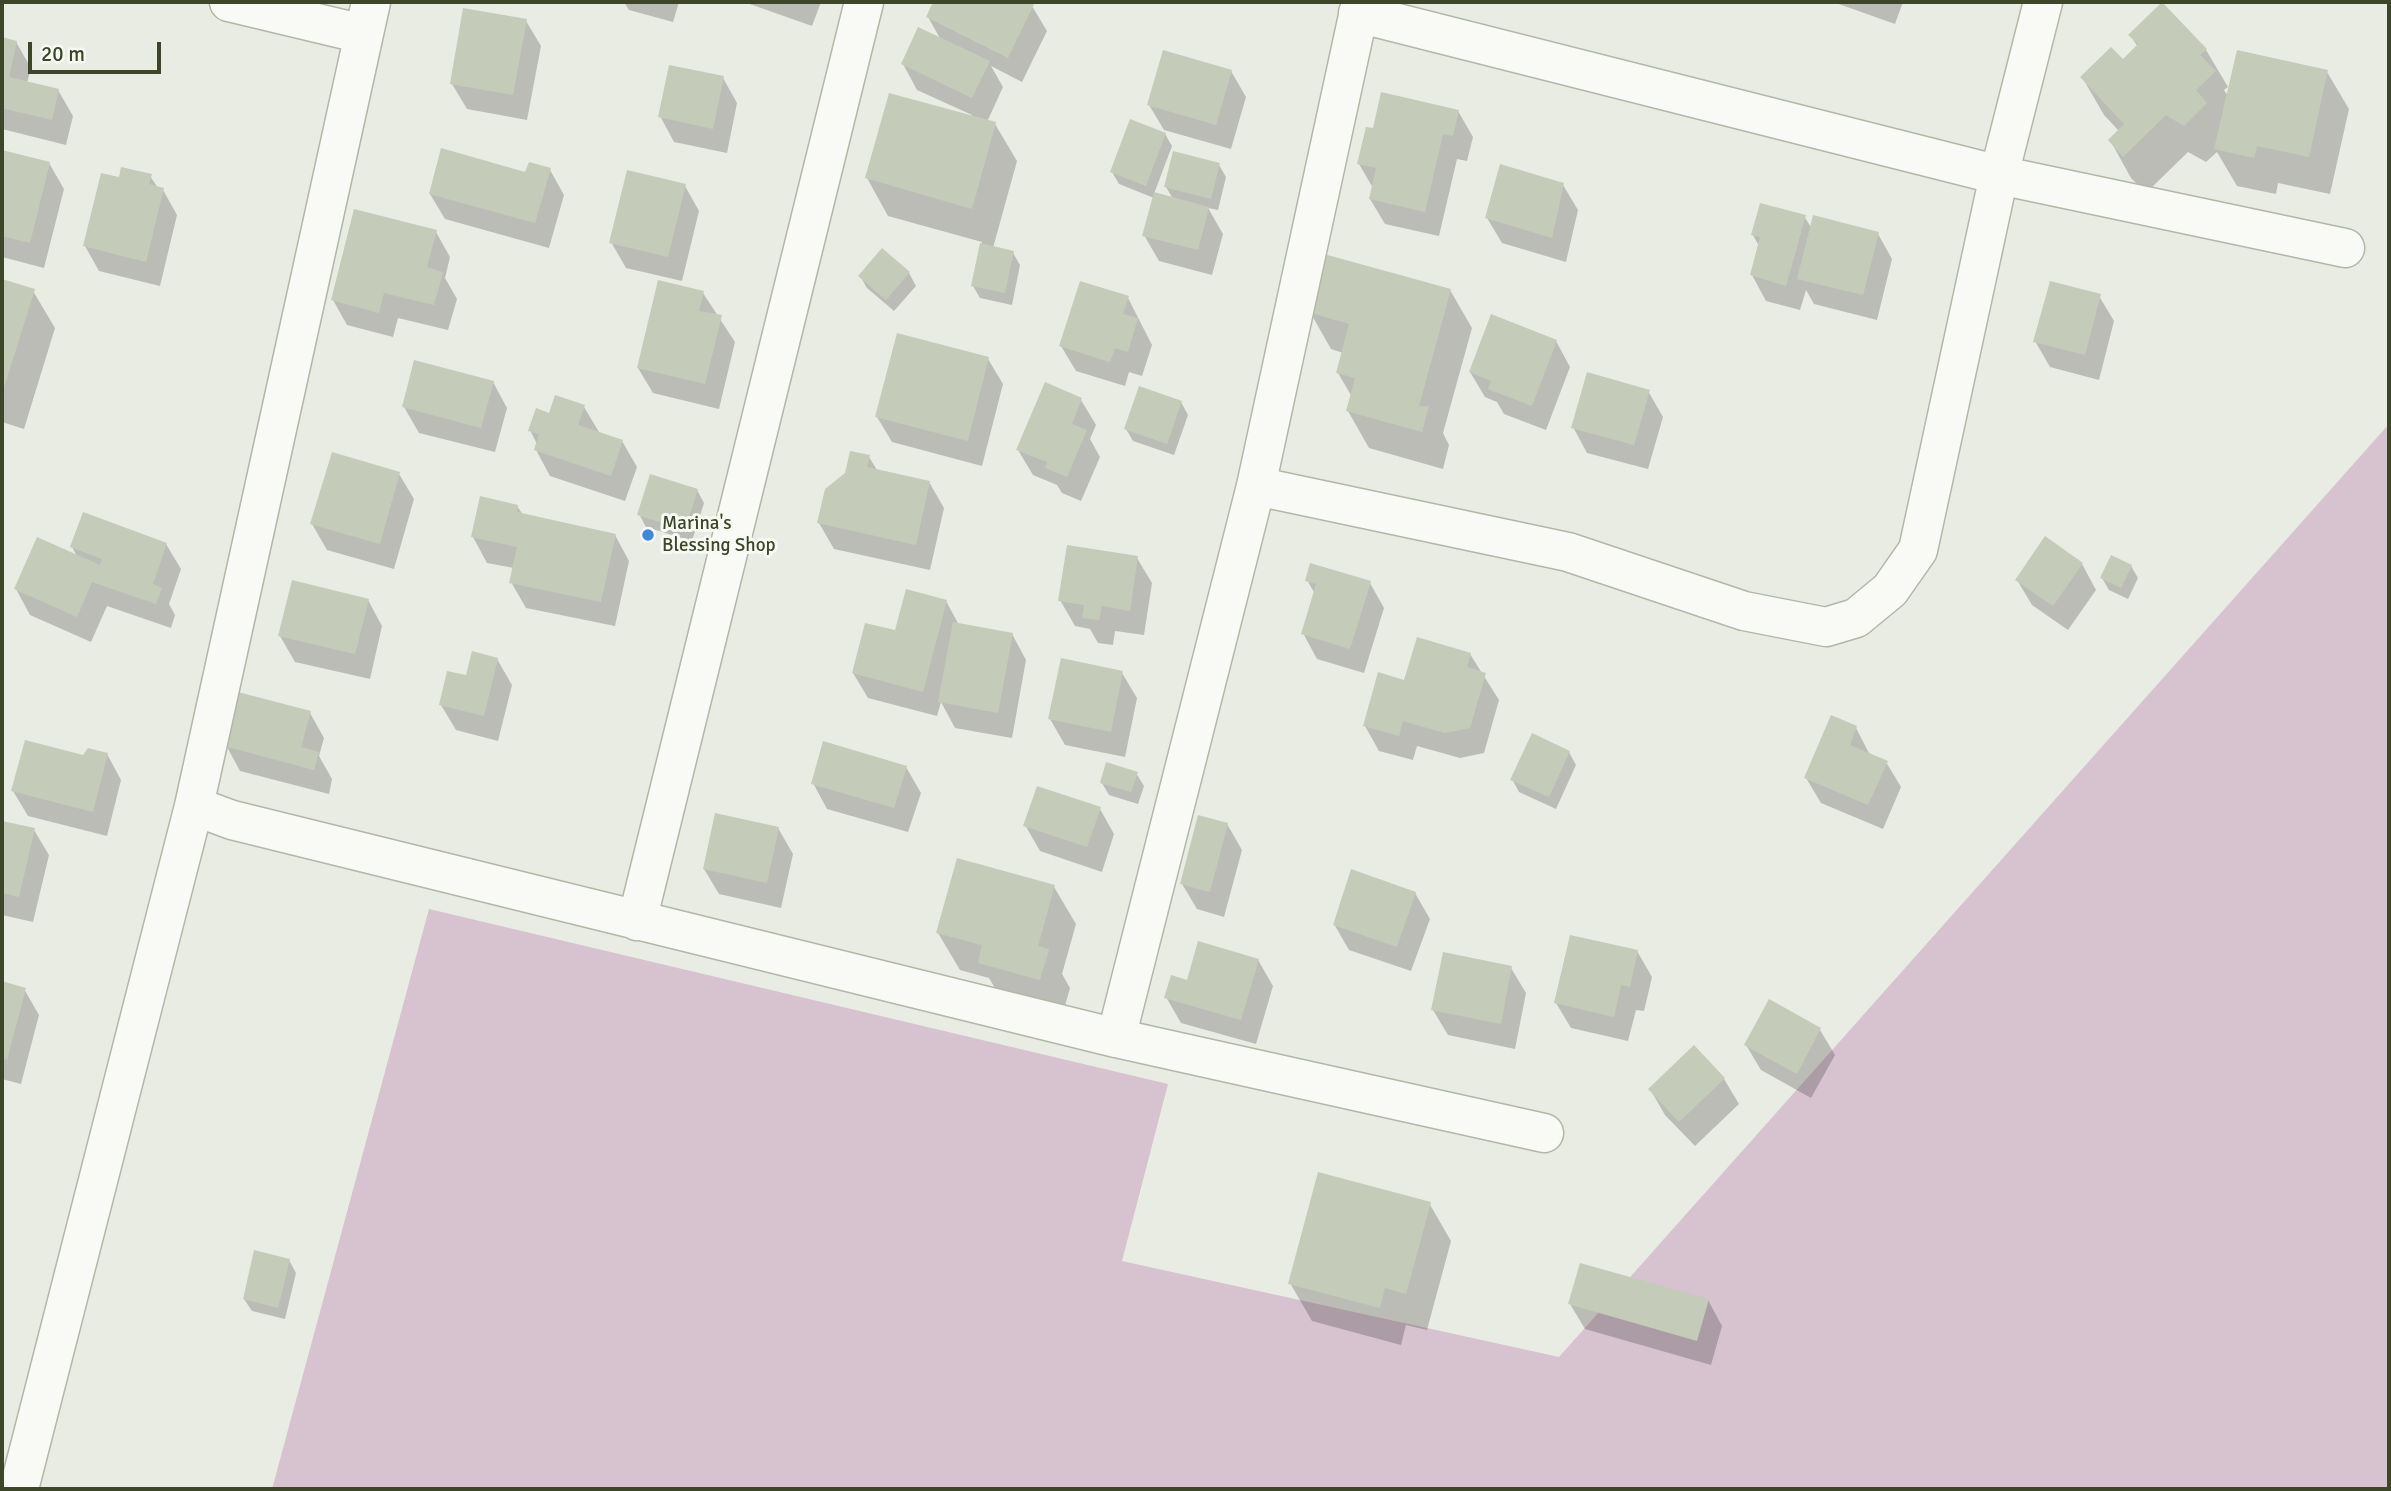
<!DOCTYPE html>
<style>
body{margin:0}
#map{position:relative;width:2391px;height:1491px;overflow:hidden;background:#e9ece3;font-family:Signika,sans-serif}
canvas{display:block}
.frame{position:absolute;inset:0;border:4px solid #3d4629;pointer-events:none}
.scale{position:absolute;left:28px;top:42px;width:133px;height:32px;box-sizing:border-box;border:4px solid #3d4629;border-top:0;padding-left:9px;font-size:21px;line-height:24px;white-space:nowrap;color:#3d4629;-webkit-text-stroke:5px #f7f9f3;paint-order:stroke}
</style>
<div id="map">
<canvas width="2391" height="1491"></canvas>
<div class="frame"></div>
<div class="scale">20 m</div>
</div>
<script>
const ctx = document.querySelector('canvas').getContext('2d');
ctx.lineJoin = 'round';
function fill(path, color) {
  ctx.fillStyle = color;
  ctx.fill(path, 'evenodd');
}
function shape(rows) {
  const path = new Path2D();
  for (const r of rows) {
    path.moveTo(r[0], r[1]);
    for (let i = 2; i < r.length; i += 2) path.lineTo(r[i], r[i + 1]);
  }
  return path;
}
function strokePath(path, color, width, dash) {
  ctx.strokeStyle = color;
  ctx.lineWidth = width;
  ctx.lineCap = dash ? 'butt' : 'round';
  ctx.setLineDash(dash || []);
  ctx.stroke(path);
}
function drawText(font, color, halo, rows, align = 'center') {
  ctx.font = font + ' Signika,sans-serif';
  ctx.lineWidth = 6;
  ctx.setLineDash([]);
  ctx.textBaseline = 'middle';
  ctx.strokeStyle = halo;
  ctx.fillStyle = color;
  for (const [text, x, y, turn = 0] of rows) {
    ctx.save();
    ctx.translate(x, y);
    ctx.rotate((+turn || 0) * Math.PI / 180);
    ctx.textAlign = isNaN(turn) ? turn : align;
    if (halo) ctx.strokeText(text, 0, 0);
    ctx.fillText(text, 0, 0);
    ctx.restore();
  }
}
fill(shape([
 [2389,424,2389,1489,272,1489,429,909,1168,1084,1122,1261,1559,1357]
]), '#d7c3cf');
fill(shape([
 [624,2,679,2,673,22,629,10],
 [744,2,821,2,812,26],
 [935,2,1025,2,1032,6,1047,31,1022,82,991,66,1003,87,987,122,995,124,1017,161,993,248,1013,253,1020,265,1012,305,980,298,973,286,982,242,888,216,867,178,971,117,972,115,917,90,903,64,941,40,928,17],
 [1833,2,1903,2,1895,24],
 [2162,4,2206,50,2228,87,2224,90,2228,96,2327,72,2349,109,2330,194,2278,183,2276,194,2237,186,2217,152,2206,162,2188,152,2146,193,2131,178,2110,140,2119,131,2104,115,2082,77,2123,62,2138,47,2130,35],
 [526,21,541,46,527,120,467,109,452,84],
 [2,39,16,42,31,68,27,83,58,90,73,116,66,145,2,129],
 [1231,71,1246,97,1231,149,1164,130,1149,105],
 [723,78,737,103,727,153,674,142,660,116],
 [1458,111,1473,137,1467,161,1457,159,1439,236,1385,224,1370,199,1373,188,1359,164,1374,131],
 [1165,134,1172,146,1154,194,1173,199,1166,187,1219,165,1226,177,1218,210,1208,208,1223,234,1212,275,1159,261,1144,235,1154,198,1119,184,1112,172],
 [2,152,49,163,64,189,44,268,2,257],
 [550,170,564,195,549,248,445,219,430,194],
 [150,176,158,188,163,190,177,215,160,286,99,271,85,246,120,179],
 [1563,185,1578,210,1566,262,1502,243,1487,218],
 [685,186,699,211,682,281,626,268,611,242],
 [1804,216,1812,229,1878,234,1892,259,1877,320,1814,304,1806,290,1800,310,1766,301,1752,275,1759,246,1753,235],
 [436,232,450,257,445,278,457,299,448,330,398,318,393,337,347,325,333,300],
 [883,250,909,273,916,286,894,311,867,288,860,276],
 [2,281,33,291,55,328,24,429,2,422],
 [1450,290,1472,328,1443,433,1449,445,1443,469,1369,448,1348,411,1352,397,1338,373,1343,353,1331,349,1310,312],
 [703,293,735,342,719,409,653,393,638,368],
 [2099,296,2114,321,2099,380,2050,367,2035,341],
 [1128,298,1152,345,1142,376,1129,372,1125,386,1076,371,1061,346],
 [1556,341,1570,367,1546,430,1504,414,1497,402,1485,397,1470,372],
 [988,359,1003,384,982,466,892,442,877,417],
 [493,382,507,408,495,452,419,433,404,407],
 [1648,391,1663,417,1648,469,1587,453,1573,427],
 [1081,400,1096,425,1090,439,1100,457,1081,501,1062,493,1057,485,1033,475,1018,450],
 [1181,402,1188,415,1174,455,1133,441,1126,429],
 [584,407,599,432,622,441,637,467,625,501,550,476,536,450,537,444,530,430,550,415],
 [869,457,877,470,929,482,944,508,930,570,834,549,819,523],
 [399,474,414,499,394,569,327,550,312,524],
 [697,490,704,503,692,541,646,527,639,514],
 [517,506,523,515,615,535,629,561,615,626,526,608,511,582,514,568,487,563,473,537],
 [166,544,181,569,169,604,175,615,171,628,107,606,91,642,30,615,16,589,78,558,72,547],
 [1137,558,1152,583,1144,635,1115,631,1113,645,1098,643,1090,629,1075,626,1060,600],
 [2082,564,2096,590,2068,630,2032,605,2017,580],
 [2131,566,2138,578,2128,599,2109,590,2102,578],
 [1307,580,1370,583,1384,608,1364,673,1317,659,1303,633,1315,594],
 [368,600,382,626,370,679,295,662,280,636],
 [946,601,959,625,1012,634,1026,660,1012,738,955,728,941,702,937,716,868,698,853,673,896,632],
 [1470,654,1499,700,1484,753,1460,758,1417,746,1413,760,1379,751,1365,726,1406,682],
 [497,659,512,685,498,741,456,730,441,705,468,677],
 [1122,673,1137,698,1125,757,1065,745,1050,719],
 [310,713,324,738,319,756,332,779,329,794,240,771,226,745],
 [1856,728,1870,755,1886,762,1901,787,1883,829,1821,803,1806,778],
 [1569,752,1576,765,1556,809,1519,792,1512,779],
 [107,754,121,780,107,836,28,816,13,791,83,756],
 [906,767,921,793,908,832,827,809,813,783],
 [1136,773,1144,786,1138,804,1109,795,1102,783],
 [1100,809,1114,834,1102,872,1040,851,1025,825],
 [2,823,34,830,49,855,33,922,2,915],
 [1227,824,1242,850,1224,917,1197,909,1182,884],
 [778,828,793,854,781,908,719,894,704,869],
 [1054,887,1076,924,1062,974,1070,988,1062,1016,1002,1000,989,978,960,970,938,933],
 [1415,893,1430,919,1411,971,1349,950,1334,924],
 [1637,951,1652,977,1644,1011,1636,1010,1628,1041,1571,1028,1556,1003],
 [1258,960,1273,986,1256,1044,1181,1023,1166,997,1188,982],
 [1511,968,1526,993,1515,1049,1448,1035,1433,1010],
 [2,983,24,989,39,1015,21,1084,2,1079],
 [1820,1030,1835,1055,1811,1098,1761,1070,1746,1045],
 [1724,1079,1739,1104,1695,1146,1665,1115,1650,1089],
 [1429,1203,1451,1241,1427,1330,1406,1325,1401,1345,1312,1321,1290,1283],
 [289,1260,296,1273,285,1319,252,1311,244,1299],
 [1708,1300,1722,1326,1711,1365,1585,1329,1570,1304]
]), '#0003');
fill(shape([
 [933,2,1029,2,1034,4,1008,58,926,17],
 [2162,2,2207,49,2200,55,2216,71,2196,90,2207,103,2184,126,2166,115,2123,157,2108,140,2124,124,2080,77,2111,47,2123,59,2138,44,2128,35],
 [463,8,527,19,513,95,450,84],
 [918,27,990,61,972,98,901,64],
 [2,37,17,41,9,77,59,89,52,120,2,108],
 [1163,50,1232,70,1216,125,1147,105],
 [2237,50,2328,70,2309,157,2257,146,2254,158,2214,149],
 [669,65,724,76,713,129,658,117],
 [1381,92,1459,110,1453,136,1443,134,1425,212,1369,199,1376,168,1357,164,1366,127,1373,128],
 [889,93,996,122,972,209,865,178],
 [1130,119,1166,133,1146,186,1110,172],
 [441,148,525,172,529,162,551,168,535,223,429,194],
 [2,150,50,162,30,243,2,236],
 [1173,151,1220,163,1211,199,1164,187],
 [1500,164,1564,183,1552,238,1485,218],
 [121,167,152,174,149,184,164,188,146,262,83,246,101,173,119,177],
 [627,170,686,184,668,257,609,243],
 [1154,192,1209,207,1198,250,1142,236],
 [1760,203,1806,215,1786,286,1750,275,1760,237,1751,235],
 [354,209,437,230,427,267,443,272,434,305,384,293,379,313,331,300],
 [1813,215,1879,232,1863,295,1797,279],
 [980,243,1014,251,1005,293,971,286],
 [882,248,910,272,886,300,858,276],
 [1324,254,1451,289,1419,406,1429,406,1422,432,1346,411,1355,378,1336,373,1349,324,1308,312],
 [2,279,35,289,2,394],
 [658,280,704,291,699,311,722,315,705,384,637,368],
 [1080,281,1129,296,1123,314,1138,318,1128,352,1115,348,1110,362,1059,346],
 [2050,281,2101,294,2085,355,2033,342],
 [1491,314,1557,340,1532,406,1488,389,1491,381,1469,372],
 [897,333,989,357,968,441,875,417],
 [414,360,494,381,481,428,402,407],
 [1587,372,1650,390,1634,445,1571,428],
 [1045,382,1082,398,1072,424,1087,430,1067,477,1045,468,1047,462,1016,450],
 [1139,386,1182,401,1167,444,1124,429],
 [555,395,585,405,578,425,623,440,611,476,534,450,539,434,528,431,536,408,549,413],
 [850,451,870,455,867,467,930,481,916,545,817,523,825,489,845,473],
 [332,452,400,472,380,544,310,524],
 [650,474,698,489,685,530,637,515],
 [480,496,518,505,517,512,616,534,601,602,509,583,517,547,471,537],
 [83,512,167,543,153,584,162,588,156,604,92,582,77,617,14,589,37,537,100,565,102,559,70,547],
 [2045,536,2083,563,2053,606,2015,580],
 [1067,545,1138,556,1130,611,1102,606,1099,620,1082,618,1084,605,1058,601],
 [2111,555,2132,565,2121,588,2100,578],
 [1310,563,1371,581,1350,649,1301,634,1316,584,1305,581],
 [292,580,369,599,355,654,278,636],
 [906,589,947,600,923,692,852,673,865,623,895,630],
 [953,622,1013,633,998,713,938,702],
 [1417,637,1471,653,1467,667,1486,673,1470,728,1445,733,1403,721,1399,736,1363,726,1378,672,1404,680],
 [472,651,498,658,484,716,439,705,447,671,466,675],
 [1061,658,1123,671,1111,732,1048,719],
 [238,692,311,711,301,747,319,752,314,770,224,746],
 [1831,715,1857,726,1850,745,1888,761,1868,805,1804,778],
 [1532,733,1570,751,1549,797,1510,780],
 [25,740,83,755,88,748,108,753,93,812,11,791],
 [823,741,907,766,894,808,811,784],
 [1106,762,1138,772,1131,792,1100,783],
 [1037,786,1101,807,1087,847,1023,826],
 [715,813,779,827,767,883,703,869],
 [1198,815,1228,823,1210,892,1180,884],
 [2,821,35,828,19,897,2,893],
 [957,858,1055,885,1038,946,1049,949,1040,980,978,963,982,945,936,933],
 [1351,869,1416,892,1397,947,1333,925],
 [1570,935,1638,950,1630,987,1621,985,1614,1017,1554,1003],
 [1198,941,1259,959,1241,1020,1164,998,1171,975,1187,980],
 [1443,952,1512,966,1501,1024,1431,1010],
 [2,981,26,988,7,1060,2,1058],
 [1769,999,1821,1028,1797,1074,1744,1045],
 [1694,1045,1725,1078,1679,1122,1648,1089],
 [1318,1172,1431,1202,1406,1294,1385,1288,1380,1308,1288,1284],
 [254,1250,290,1259,278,1308,243,1299],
 [1580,1263,1709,1299,1697,1341,1568,1304]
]), '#c5cbb9');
const minor = shape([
 [229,2,363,34],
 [1358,13,1999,175,2345,248],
 [1256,486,1568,552,1744,611,1826,627,1856,618,1890,590,1918,550,1999,175,2043,2],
 [194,806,232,820,1116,1038,1544,1133],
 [637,921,864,2],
 [1116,1038,1256,486,1361,2],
 [19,1489,194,806,371,2]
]);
strokePath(minor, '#b2b7a7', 41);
strokePath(minor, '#f9faf6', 38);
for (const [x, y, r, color] of [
 [648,535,7,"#3e89db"]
]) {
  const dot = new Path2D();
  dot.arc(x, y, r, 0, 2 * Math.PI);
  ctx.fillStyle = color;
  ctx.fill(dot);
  strokePath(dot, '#f7f9f3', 2.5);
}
drawText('19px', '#3d4629', '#f7f9f3', [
 ["Marina's",662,524],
 ["Blessing Shop",662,546]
], 'left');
</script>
